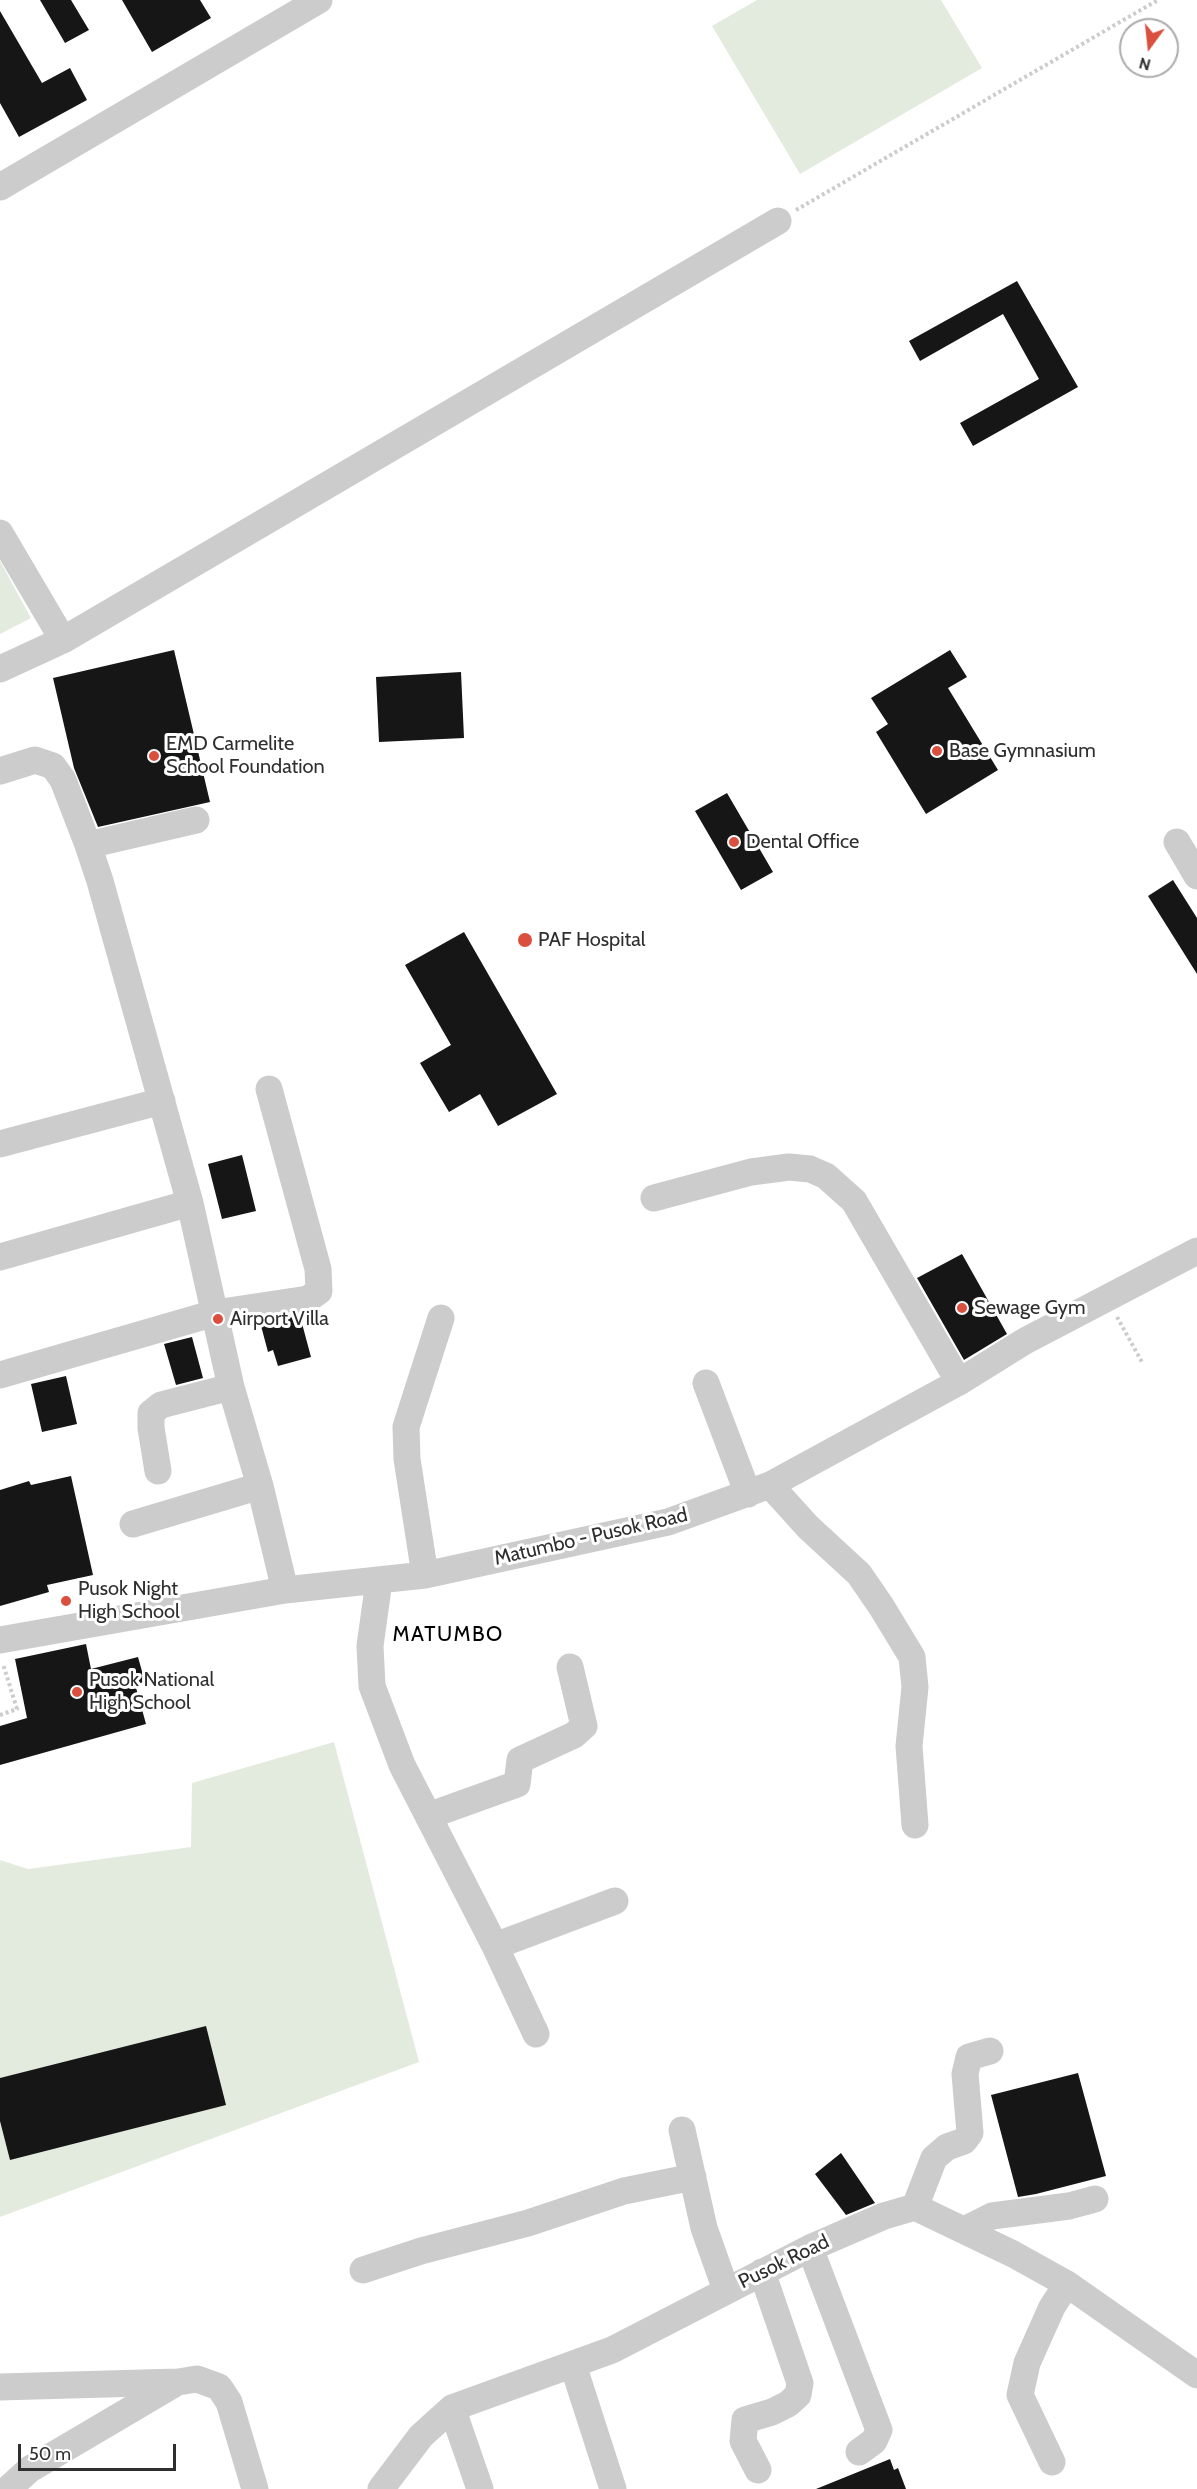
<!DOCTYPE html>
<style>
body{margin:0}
#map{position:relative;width:1197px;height:2489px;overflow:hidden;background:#fff;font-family:Cabin,sans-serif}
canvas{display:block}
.north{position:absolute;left:1119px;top:18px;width:60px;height:60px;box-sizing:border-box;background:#fff;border:2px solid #acacac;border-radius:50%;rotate:195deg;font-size:16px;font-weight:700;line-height:24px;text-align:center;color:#2f2f2f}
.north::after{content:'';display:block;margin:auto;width:21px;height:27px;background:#da4f3d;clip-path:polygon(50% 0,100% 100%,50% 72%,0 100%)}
.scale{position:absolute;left:18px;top:2444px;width:158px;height:27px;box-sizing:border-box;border:3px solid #2f2f2f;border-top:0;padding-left:8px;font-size:18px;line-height:21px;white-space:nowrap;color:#2f2f2f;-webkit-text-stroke:4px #fff;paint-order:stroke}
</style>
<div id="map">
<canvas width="1197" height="2489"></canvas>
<div class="north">N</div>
<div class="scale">50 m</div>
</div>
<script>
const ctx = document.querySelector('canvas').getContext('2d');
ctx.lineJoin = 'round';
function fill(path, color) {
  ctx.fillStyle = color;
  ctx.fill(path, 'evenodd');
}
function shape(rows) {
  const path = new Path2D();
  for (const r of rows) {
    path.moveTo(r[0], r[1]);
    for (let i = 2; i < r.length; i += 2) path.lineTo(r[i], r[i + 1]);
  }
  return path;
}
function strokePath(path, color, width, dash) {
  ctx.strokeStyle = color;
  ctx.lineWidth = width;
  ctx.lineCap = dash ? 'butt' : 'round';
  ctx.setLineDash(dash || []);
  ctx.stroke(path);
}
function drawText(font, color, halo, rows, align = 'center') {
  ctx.font = font + ' Cabin,sans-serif';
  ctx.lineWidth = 6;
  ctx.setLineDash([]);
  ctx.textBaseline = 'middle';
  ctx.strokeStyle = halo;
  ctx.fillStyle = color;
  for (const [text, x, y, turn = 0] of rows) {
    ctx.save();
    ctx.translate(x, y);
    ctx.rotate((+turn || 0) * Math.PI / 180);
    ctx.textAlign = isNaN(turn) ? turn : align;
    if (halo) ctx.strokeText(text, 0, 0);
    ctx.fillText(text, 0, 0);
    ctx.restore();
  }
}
fill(shape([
 [757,0,941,0,982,68,800,174,712,26],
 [0,561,31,618,0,634],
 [334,1742,419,2062,0,2217,0,1860,28,1869,191,1847,192,1783]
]), '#e3ebde');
fill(shape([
 [40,0,71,0,89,30,65,43],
 [122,0,200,0,211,18,152,52],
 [0,11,42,83,70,68,87,100,19,137,0,103],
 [1017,281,1078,387,973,446,960,423,1039,379,1003,314,920,361,909,341],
 [174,650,210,802,98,827,74,768,53,678],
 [950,650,967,677,948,688,998,770,926,814,876,732,888,724,871,698],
 [461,672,464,738,379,742,376,677],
 [727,793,773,872,741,890,695,811],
 [1173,880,1197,918,1197,974,1148,896],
 [464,932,557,1094,498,1126,480,1094,449,1112,420,1063,451,1045,405,965],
 [242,1155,256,1211,222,1219,208,1164],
 [962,1254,1007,1334,964,1360,917,1278],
 [300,1316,311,1357,278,1366,273,1350,268,1352,260,1322],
 [192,1337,203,1378,176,1385,164,1344],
 [66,1376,77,1424,42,1432,31,1384],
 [71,1476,93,1575,47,1585,49,1592,0,1606,0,1490,29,1481,31,1485],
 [86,1644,91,1669,138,1657,145,1682,135,1684,146,1724,0,1765,0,1726,27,1718,15,1659],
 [206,2026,226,2105,10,2160,0,2121,0,2078],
 [1078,2073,1106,2176,1036,2194,1018,2197,991,2095],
 [841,2153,875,2203,846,2215,815,2174],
 [890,2459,894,2470,898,2468,906,2489,816,2489]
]), '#161616');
strokePath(shape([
 [796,210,1158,0],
 [1117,1317,1143,1364],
 [0,1715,17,1709,3,1664]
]), '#ccc', 4, [3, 3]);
strokePath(shape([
 [0,187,319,0],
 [0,533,63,640],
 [0,669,63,640,778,221],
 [0,771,35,760,53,766,63,780,88,845,100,881,190,1203,231,1387,260,1486,285,1590],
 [1177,842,1197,876],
 [88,845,196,820],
 [0,1144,162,1101],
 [654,1198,751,1172,789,1167,810,1169,826,1176,854,1201,959,1382],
 [0,1257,190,1203],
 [0,1375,215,1313,308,1299,319,1291,318,1269,269,1089],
 [706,1383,748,1494],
 [158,1471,151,1428,151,1413,161,1405,231,1387],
 [770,1485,808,1527,859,1574,881,1606,912,1657,915,1687,909,1746,915,1825],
 [133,1524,260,1486],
 [425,1575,407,1459,406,1427,441,1318],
 [379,1581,370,1646,372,1686,402,1765,495,1946,536,2034],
 [0,1640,285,1590,425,1575,668,1522,770,1485,959,1382,1025,1341,1197,1251],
 [428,1816,517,1784,520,1760,574,1735,584,1726,570,1667],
 [495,1946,615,1901],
 [682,2130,704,2228,726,2290],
 [915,2207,934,2158,947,2147,964,2141,970,2133,965,2074,969,2057,990,2051],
 [964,2230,992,2216,1069,2206,1095,2199],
 [810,2248,879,2430,874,2441,859,2452],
 [363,2270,421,2251,528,2223,624,2191,693,2177],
 [573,2365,613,2489],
 [0,2387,178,2382,197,2379,219,2387,229,2402,255,2489],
 [452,2408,480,2489],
 [1052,2462,1020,2395,1027,2363,1052,2307,1067,2284],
 [758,2470,743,2441,745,2420,772,2412,788,2404,798,2395,800,2383,762,2272],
 [8,2489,30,2469,174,2384],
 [381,2489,421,2436,452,2408,612,2350,810,2248,884,2216,915,2207,1013,2254,1067,2284,1197,2375]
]), '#ccc', 27);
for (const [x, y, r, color] of [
 [937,751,6,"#da4f3d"],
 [154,756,6,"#da4f3d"],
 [734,842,6,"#da4f3d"],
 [525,940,8,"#da4f3d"],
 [962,1308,6,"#da4f3d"],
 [218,1319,6,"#da4f3d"],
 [66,1601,6,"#da4f3d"],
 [77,1692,6,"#da4f3d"]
]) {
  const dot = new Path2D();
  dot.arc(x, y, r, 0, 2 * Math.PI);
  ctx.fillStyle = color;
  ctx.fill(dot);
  strokePath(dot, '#fff', 2);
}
drawText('20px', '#2f2f2f', '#fff', [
 ["EMD Carmelite",166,744],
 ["School Foundation",166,767],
 ["Base Gymnasium",949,751],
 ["Dental Office",746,842],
 ["PAF Hospital",538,940],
 ["Sewage Gym",974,1308],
 ["Airport Villa",230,1319],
 ["Pusok Night",78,1589],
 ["High School",78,1612],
 ["Pusok National",89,1680],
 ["High School",89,1703]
], 'left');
drawText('20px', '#2f2f2f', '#fff', [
 ["Matumbo - Pusok Road",591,1537,-13],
 ["Pusok Road",784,2262,-26]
]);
ctx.letterSpacing = '1.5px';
drawText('21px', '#000', '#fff', [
 ["MATUMBO",448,1635]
]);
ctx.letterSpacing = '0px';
</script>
